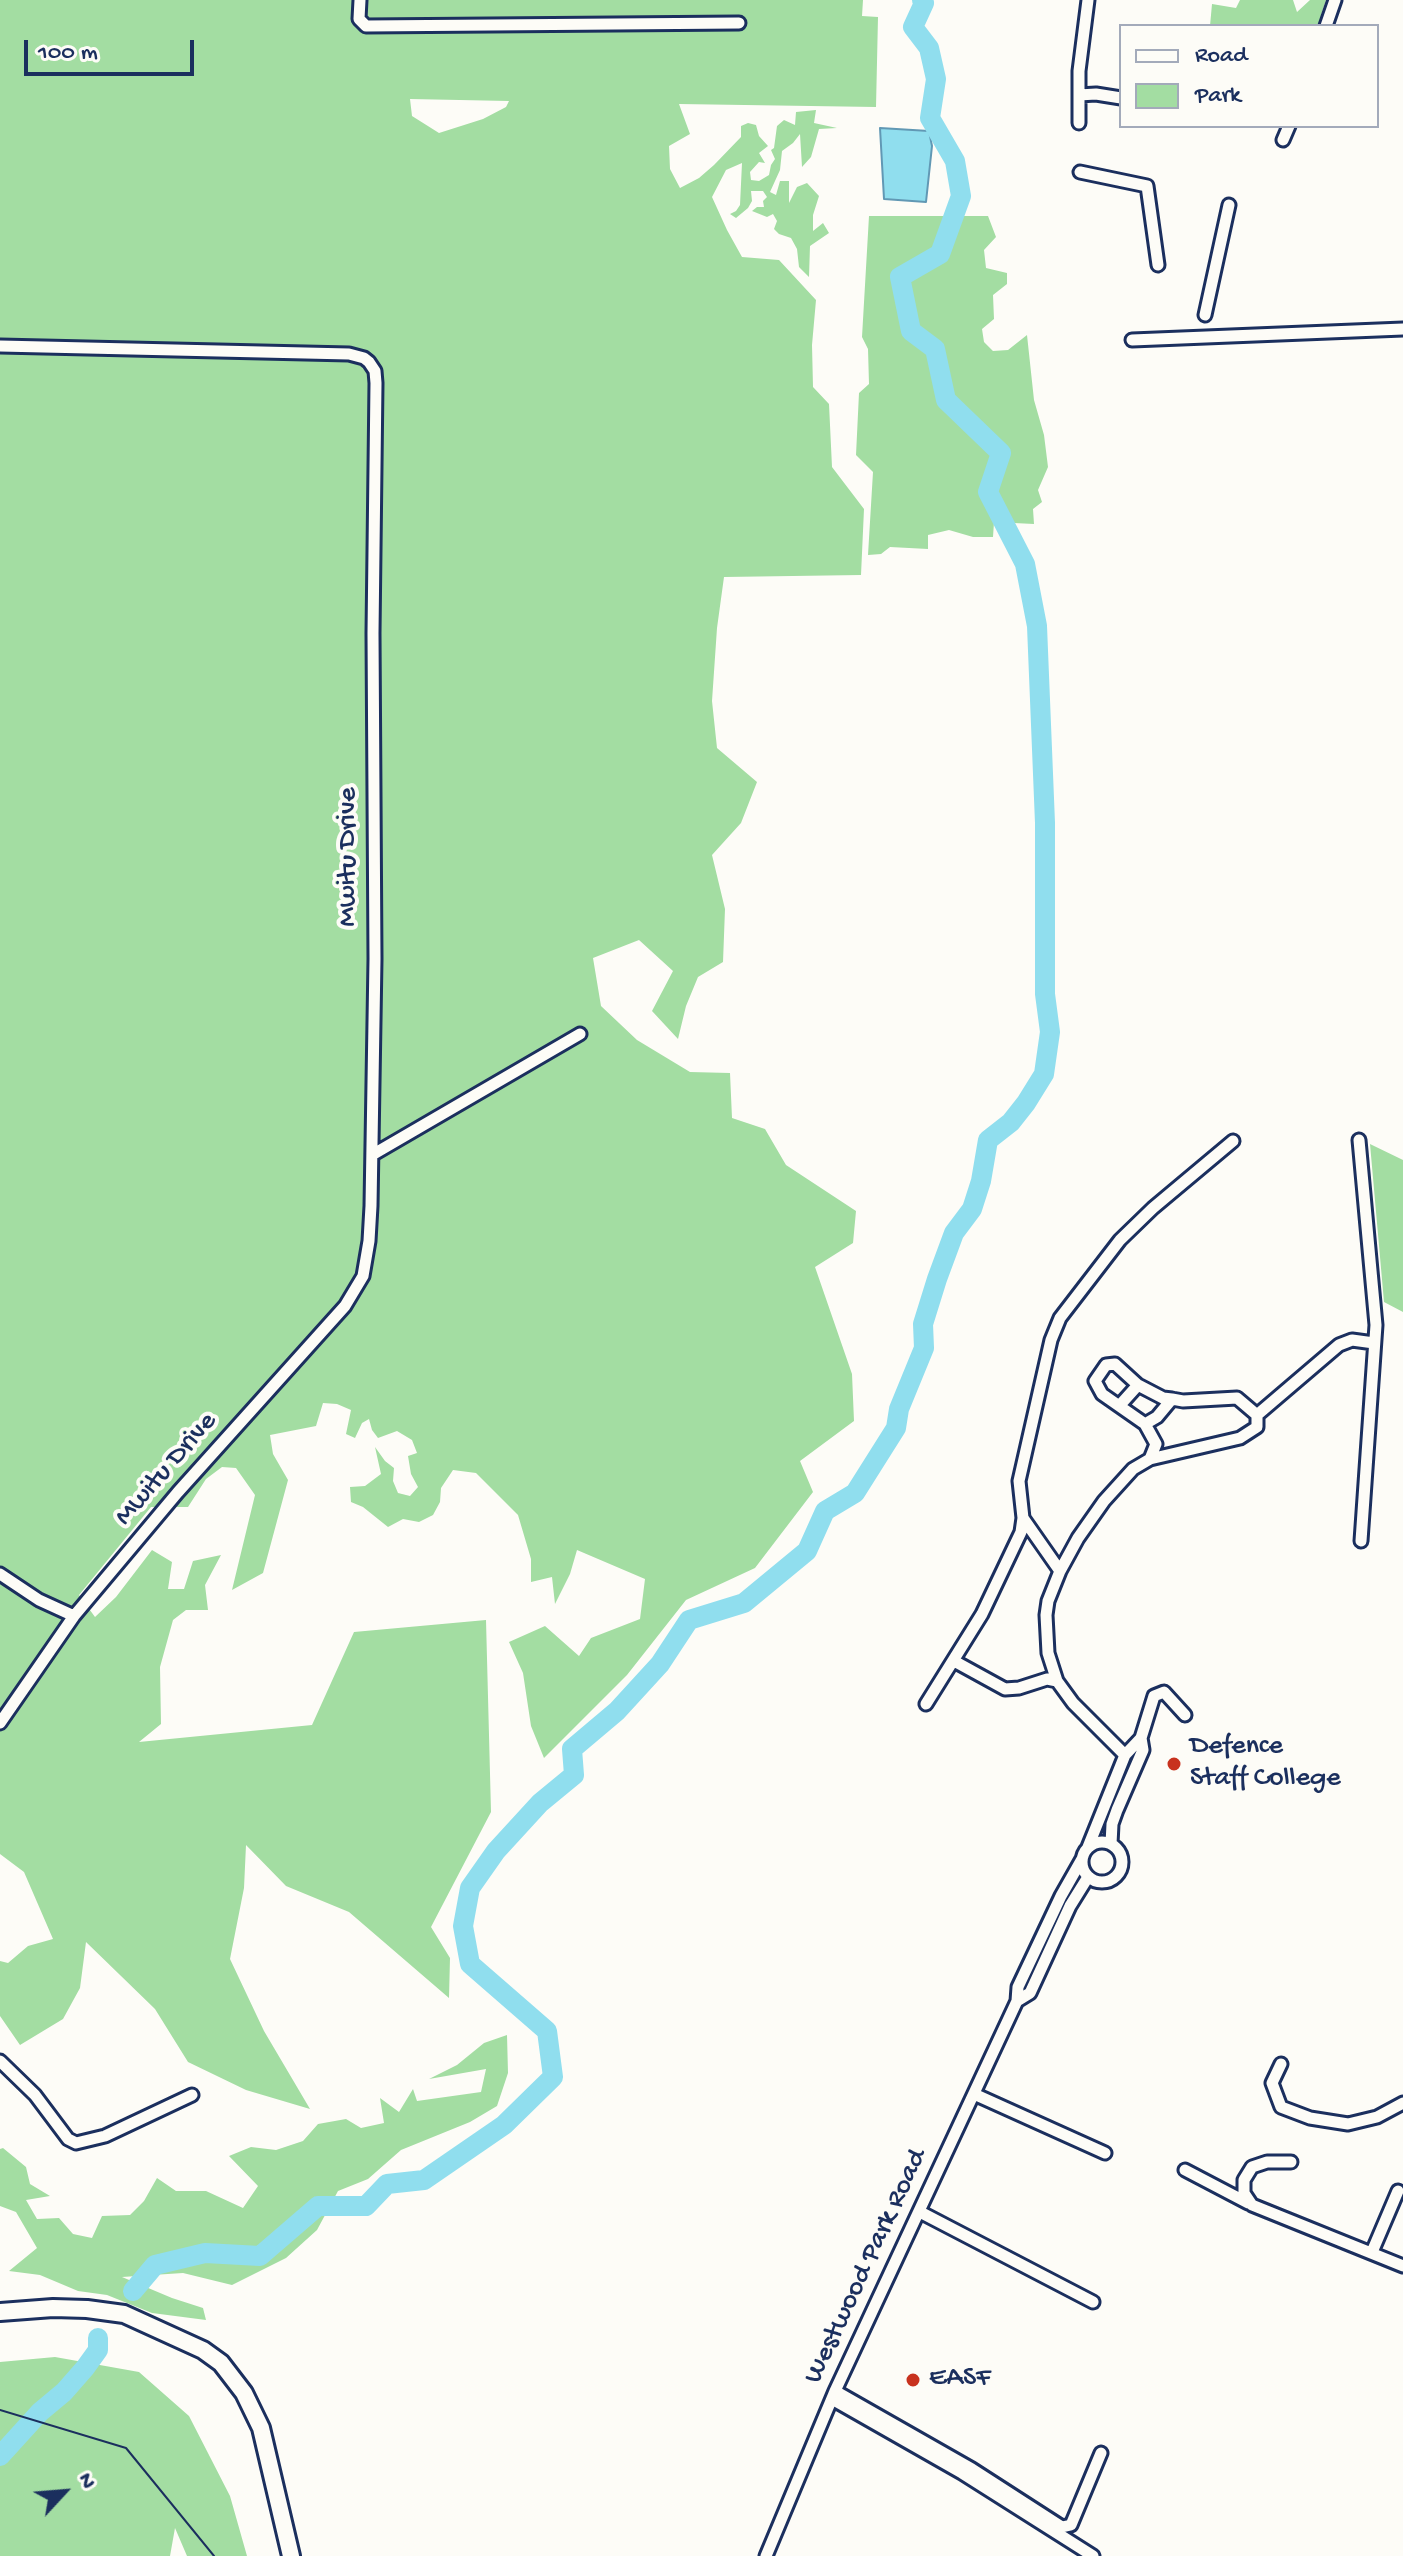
<!DOCTYPE html>
<style>
body{margin:0}
#map{position:relative;width:1403px;height:2556px;overflow:hidden;background:#fdfcf7;font-family:"Gochi Hand",sans-serif}
canvas{display:block}
.legend{position:absolute;left:1119px;top:24px;width:260px;height:104px;box-sizing:border-box;background:#fdfcf7;border:2px solid #a3aaba;margin:0;padding:10px 14px;list-style:none;font-size:24px;color:#1b2f5e}
.legend li{display:flex;align-items:center;gap:16px;height:40px}
.legend b{width:40px;border:2px solid #a3aaba}
.north{position:absolute;left:24px;top:2452px;width:80px;height:80px;-webkit-text-stroke:6px #fdfcf7;paint-order:stroke;rotate:64deg;font-size:22px;font-weight:700;line-height:32px;text-align:center;color:#1b2f5e}
.north::after{content:'';display:block;margin:auto;width:28px;height:36px;background:#1b2f5e;clip-path:polygon(50% 0,100% 100%,50% 72%,0 100%)}
.scale{position:absolute;left:24px;top:40px;width:170px;height:36px;box-sizing:border-box;border:4px solid #1b2f5e;border-top:0;padding-left:10px;font-size:24px;line-height:28px;white-space:nowrap;color:#1b2f5e;-webkit-text-stroke:6px #fdfcf7;paint-order:stroke}
</style>
<div id="map">
<canvas width="1403" height="2556"></canvas>
<ul class="legend">
<li><b style="height:10px;background:#fdfcf7"></b>Road</li>
<li><b style="height:22px;background:#a3dda2"></b>Park</li>
</ul>
<div class="north">N</div>
<div class="scale">100 m</div>
</div>
<script>
const ctx = document.querySelector('canvas').getContext('2d');
ctx.lineJoin = 'round';
function fill(path, color) {
  ctx.fillStyle = color;
  ctx.fill(path, 'evenodd');
}
function shape(rows) {
  const path = new Path2D();
  for (const r of rows) {
    if (r.length === 3) {
      path.moveTo(r[0] + r[2], r[1]);
      path.arc(r[0], r[1], r[2], 0, 2 * Math.PI);
      continue;
    }
    path.moveTo(r[0], r[1]);
    for (let i = 2; i < r.length; i += 2) path.lineTo(r[i], r[i + 1]);
  }
  return path;
}
function strokePath(path, color, width, dash) {
  ctx.strokeStyle = color;
  ctx.lineWidth = width;
  ctx.lineCap = dash ? 'butt' : 'round';
  ctx.setLineDash(dash || []);
  ctx.stroke(path);
}
function drawText(font, color, halo, rows, align = 'center') {
  ctx.font = font + ' "Gochi Hand",sans-serif';
  ctx.lineWidth = 8;
  ctx.setLineDash([]);
  ctx.textBaseline = 'middle';
  ctx.strokeStyle = halo;
  ctx.fillStyle = color;
  for (const [text, x, y, turn = 0] of rows) {
    ctx.save();
    ctx.translate(x, y);
    ctx.rotate((+turn || 0) * Math.PI / 180);
    ctx.textAlign = isNaN(turn) ? turn : align;
    if (halo) ctx.strokeText(text, 0, 0);
    ctx.fillText(text, 0, 0);
    ctx.restore();
  }
}
fill(shape([
 [0,0,863,0,862,16,878,17,876,107,679,104,690,134,669,146,670,169,680,188,699,178,714,165,741,137,741,126,748,123,756,125,759,136,768,146,759,153,765,163,759,162,750,172,751,180,759,181,769,175,771,165,775,159,771,150,774,148,777,126,784,120,795,125,796,112,816,110,814,123,837,128,819,129,811,157,802,167,800,134,793,143,782,151,780,170,770,192,776,195,780,181,789,181,789,203,797,187,807,183,819,196,813,215,813,231,823,223,829,233,810,246,809,277,799,267,797,249,791,238,779,234,774,229,777,221,773,214,767,217,752,211,757,207,764,207,763,201,767,197,763,191,751,191,752,201,748,208,736,218,730,214,736,211,740,205,742,163,726,170,712,197,727,230,742,257,779,260,816,300,812,345,813,387,829,404,832,467,864,509,861,575,724,577,717,628,712,701,717,748,757,782,741,823,712,855,725,909,723,962,698,977,686,1006,678,1039,652,1011,673,971,639,940,593,958,601,1006,637,1040,690,1072,730,1073,732,1118,765,1129,786,1165,856,1211,853,1243,815,1267,852,1374,854,1421,800,1461,813,1492,755,1568,686,1600,627,1675,544,1758,531,1726,523,1673,509,1642,545,1626,579,1656,591,1638,640,1619,645,1579,577,1550,570,1574,555,1604,552,1577,531,1582,531,1559,518,1515,476,1473,453,1470,441,1488,440,1502,433,1515,419,1522,403,1519,388,1527,363,1507,351,1502,350,1487,365,1486,381,1474,375,1447,385,1461,394,1468,393,1481,398,1493,410,1496,418,1487,411,1474,408,1456,417,1453,412,1440,397,1431,378,1438,372,1430,369,1419,362,1423,355,1438,346,1434,351,1410,337,1404,323,1403,316,1426,270,1435,273,1454,288,1480,263,1573,232,1590,255,1495,236,1468,222,1467,206,1479,188,1507,151,1507,79,1595,95,1617,116,1597,152,1550,172,1562,168,1589,184,1589,193,1561,221,1555,205,1585,208,1610,186,1610,173,1620,160,1667,161,1724,139,1742,312,1725,354,1632,486,1620,491,1812,431,1927,450,1958,449,1998,349,1912,286,1886,246,1845,244,1888,230,1959,264,2031,310,2109,246,2090,188,2062,155,2009,86,1942,80,1988,63,2019,20,2045,0,2016,0,1961,8,1963,28,1946,53,1939,24,1872,0,1854],
 [410,99,509,101,506,107,483,119,439,133,412,116],
 [1240,0,1293,0,1297,12,1310,0,1326,0,1321,15,1338,26,1210,26,1212,4,1236,8],
 [869,216,988,216,996,237,984,250,986,268,1007,273,1007,284,993,295,994,319,982,329,984,342,993,351,1008,350,1027,335,1034,400,1044,435,1048,467,1038,490,1042,502,1033,509,1034,524,994,522,993,537,973,537,949,530,928,535,928,549,890,547,881,554,868,555,873,472,856,455,859,393,869,384,868,349,862,337],
 [1370,1144,1403,1160,1403,1312,1384,1302],
 [507,2035,508,2073,497,2106,470,2122,401,2150,368,2179,338,2191,317,2230,286,2258,232,2285,183,2273,122,2277,172,2298,203,2308,206,2320,152,2313,107,2295,78,2291,40,2275,9,2271,37,2248,16,2212,0,2206,0,2149,3,2148,26,2167,30,2184,50,2196,26,2200,37,2219,59,2218,73,2234,92,2238,102,2216,130,2215,144,2201,157,2178,176,2191,206,2191,243,2208,258,2186,229,2156,251,2147,276,2150,303,2141,318,2124,346,2119,361,2128,384,2123,380,2098,399,2112,413,2089,417,2101,481,2092,486,2069,429,2079,457,2065,484,2043],
 [55,2357,139,2372,189,2416,230,2496,247,2556,187,2556,175,2528,170,2556,0,2556,0,2362]
]), '#a3dda2');
const water = shape([
 [880,128,929,131,932,146,926,202,884,199,880,128]
]);
fill(water, '#90deee');
strokePath(water, '#6198b4', 2);
strokePath(shape([
 [133,2291,155,2265,205,2253,260,2256,318,2206,366,2206,387,2184,424,2180,504,2125,553,2077,547,2031,470,1964,463,1926,470,1888,496,1851,540,1803,574,1775,572,1749,617,1711,660,1664,689,1620,744,1603,807,1551,825,1511,855,1493,896,1428,899,1409,924,1348,923,1324,937,1279,954,1233,972,1209,981,1181,988,1140,1011,1122,1026,1103,1044,1074,1050,1032,1045,994,1045,823,1037,626,1025,564,988,492,1001,453,946,400,935,349,911,331,900,277,940,254,961,196,955,161,930,118,936,79,929,48,913,27,924,3,922,0],
 [0,2456,40,2412,64,2392,85,2368,98,2350,98,2338]
]), '#90deee', 20);
const minor = shape([
 [360,0,359,19,366,26,739,23],
 [1326,26,1335,0],
 [1079,95,1096,94,1121,98],
 [1079,123,1079,71,1088,0],
 [1283,140,1289,126],
 [1080,172,1147,186,1158,265],
 [1205,315,1229,205],
 [1132,340,1403,329],
 [0,346,349,354,364,358,369,362,375,371,376,383,373,633,375,959,371,1206,369,1241,363,1276,345,1306,178,1492,74,1616,0,1723],
 [1359,1140,1376,1325,1361,1541],
 [372,1155,580,1034],
 [1120,1405,1138,1385],
 [1257,1415,1339,1345,1352,1340,1374,1343],
 [1145,1424,1156,1444,1150,1459],
 [1023,1518,1060,1571],
 [0,1574,39,1600,74,1616],
 [954,1661,1005,1689,1019,1688,1047,1679,1057,1681],
 [926,1704,982,1614,1021,1532,1023,1518,1019,1481,1051,1340,1060,1318,1120,1240,1153,1208,1233,1141],
 [1125,1755,1073,1703,1057,1681,1048,1653,1046,1615,1048,1601,1060,1571,1078,1538,1104,1501,1133,1469,1150,1459,1240,1438,1257,1427,1257,1415,1237,1398,1183,1401,1172,1399,1163,1398,1138,1385,1115,1364,1106,1365,1095,1381,1102,1394,1145,1424,1157,1417,1172,1399],
 [1102,1862,20],
 [1111,1844,1112,1824,1117,1810,1143,1750,1141,1738],
 [1088,1847,1125,1755,1141,1738,1154,1696,1164,1692,1185,1715],
 [1017,2001,1030,1993,1070,1906,1088,1877],
 [0,2061,35,2095,68,2139,76,2143,105,2136,192,2095],
 [1281,2064,1272,2083,1281,2107,1310,2118,1348,2124,1377,2117,1403,2103],
 [974,2094,1105,2153],
 [1291,2162,1267,2162,1252,2167,1244,2180,1244,2193,1252,2205,1403,2266],
 [1185,2170,1248,2203],
 [920,2212,1093,2302],
 [1372,2252,1398,2191],
 [835,2391,972,2469,1062,2527,1071,2525,1101,2453],
 [832,2399,962,2473,1093,2556],
 [766,2556,835,2391,1017,2001,1018,1987,1061,1896,1082,1859]
]);
const secondary = shape([
 [0,2312,53,2308,87,2309,124,2314,203,2350,221,2363,244,2393,261,2428,291,2556]
]);
strokePath(minor, '#1b2f5e', 17);
strokePath(secondary, '#1b2f5e', 22);
strokePath(minor, '#fdfcf7', 11);
strokePath(secondary, '#fdfcf7', 16);
strokePath(shape([
 [0,2410,126,2448,214,2556]
]), '#1b2f5e', 2);
for (const [x, y, r, color] of [
 [1174,1764,8,"#c8321e"],
 [913,2380,8,"#c8321e"]
]) {
  const dot = new Path2D();
  dot.arc(x, y, r, 0, 2 * Math.PI);
  ctx.fillStyle = color;
  ctx.fill(dot);
  strokePath(dot, '#fdfcf7', 3);
}
drawText('28px', '#1b2f5e', '#fdfcf7', [
 ["Mwitu Drive",350,857,-90],
 ["Mwitu Drive",167,1470,-49],
 ["Westwood Park Road",867,2267,-65]
]);
drawText('28px', '#1b2f5e', '#fdfcf7', [
 ["Defence",1190,1748],
 ["Staff College",1190,1780],
 ["EASF",929,2380]
], 'left');
</script>
